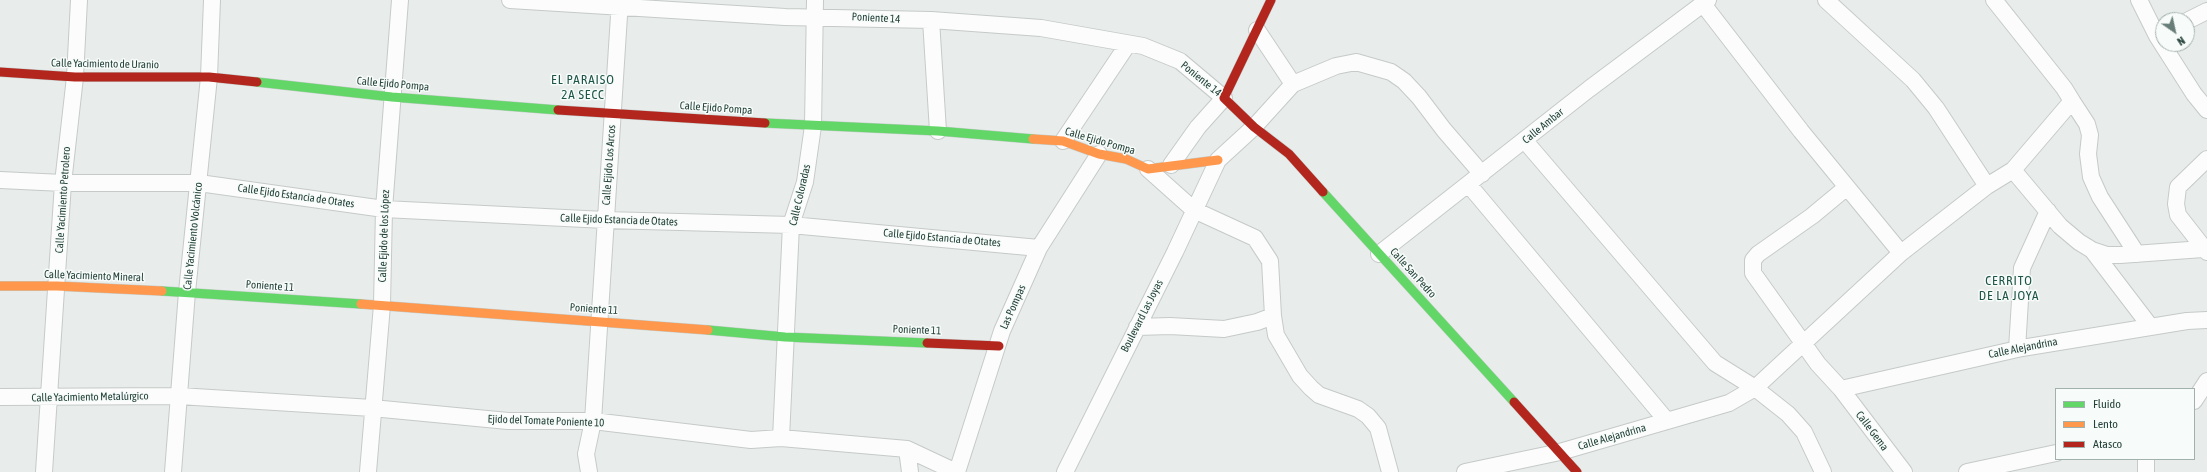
<!DOCTYPE html>
<meta charset="utf-8">
<style>
body{margin:0}
#map{position:relative;width:2207px;height:472px;overflow:hidden;background:#e8edeb;font-family:"Asap Condensed",sans-serif}
canvas{display:block}
.legend{position:absolute;left:2055px;top:388px;width:140px;height:72px;box-sizing:border-box;background:#f7fbf9;border:1px solid #a3b1ad;margin:0;padding:5px 7px;list-style:none;font-size:12px;color:#24423a}
.legend li{display:flex;align-items:center;gap:8px;height:20px}
.legend b{width:20px;border:1px solid #a3b1ad}
.north{position:absolute;left:2155px;top:12px;width:40px;height:40px;box-sizing:border-box;background:#f7fbf9;border:1px solid #a3b1ad;border-radius:50%;rotate:146deg;font-size:11px;font-weight:700;line-height:16px;text-align:center;color:#24423a}
.north::after{content:'';display:block;margin:auto;width:14px;height:18px;background:#697e78;clip-path:polygon(50% 0,100% 100%,50% 72%,0 100%)}
</style>
<div id="map">
<canvas width="2207" height="472"></canvas>
<ul class="legend">
<li><b style="height:5px;background:#63d668"></b>Fluido</li>
<li><b style="height:5px;background:#ff974d"></b>Lento</li>
<li><b style="height:5px;background:#b3261e"></b>Atasco</li>
</ul>
<div class="north">N</div>
</div>
<script>
const ctx = document.querySelector('canvas').getContext('2d');
ctx.lineJoin = 'round';
function shape(rows) {
  const path = new Path2D();
  for (const r of rows) {
    path.moveTo(r[0], r[1]);
    for (let i = 2; i < r.length; i += 2) path.lineTo(r[i], r[i + 1]);
  }
  return path;
}
function strokePath(path, color, width, dash) {
  ctx.strokeStyle = color;
  ctx.lineWidth = width;
  ctx.lineCap = dash ? 'butt' : 'round';
  ctx.setLineDash(dash || []);
  ctx.stroke(path);
}
function drawText(font, color, halo, rows, align = 'center') {
  ctx.font = font + ' "Asap Condensed",sans-serif';
  ctx.lineWidth = 3;
  ctx.setLineDash([]);
  ctx.textBaseline = 'middle';
  ctx.strokeStyle = halo;
  ctx.fillStyle = color;
  for (const [text, x, y, turn = 0] of rows) {
    ctx.save();
    ctx.translate(x, y);
    ctx.rotate((+turn || 0) * Math.PI / 180);
    ctx.textAlign = isNaN(turn) ? turn : align;
    if (halo) ctx.strokeText(text, 0, 0);
    ctx.fillText(text, 0, 0);
    ctx.restore();
  }
}
const street = shape([
 [510,0,785,17,931,20,1041,28,1143,46,1180,61,1224,98,1198,127,1171,165],
 [1826,0,1913,80,1936,108,1987,186],
 [2139,0,2157,36,2194,94,2207,110],
 [1703,4,1801,131,1901,253],
 [931,20,938,131],
 [2187,21,2207,11],
 [1257,30,1293,84],
 [2072,101,2087,124,2090,135,2088,154,2091,177,2100,197,2137,254],
 [1063,141,1128,44],
 [1525,141,1715,363,1755,388,1788,414,1804,432,1823,472],
 [2207,159,2178,187,2176,204,2178,215,2207,252],
 [1148,169,1194,210,1255,238,1270,261,1273,316],
 [2013,170,2060,226,2079,242,2092,250,2107,255,2120,255,2203,249],
 [0,180,63,183,199,183,384,209,605,220,791,225,1039,248],
 [1469,185,1667,421],
 [1847,187,1812,216,1758,254,1753,260,1753,273,1818,364,1841,389,1904,472],
 [2092,250,2150,326],
 [1379,254,1589,89,1708,0],
 [1137,327,1170,326,1224,329,1257,322,1273,316,1276,335,1300,376,1311,388,1319,395,1358,409,1368,416,1378,428,1390,472],
 [2017,349,2022,268,2048,211],
 [1841,389,2022,348,2187,321,2207,320],
 [0,397,179,396,372,408,508,421,593,421,751,440,781,438,907,449,956,472],
 [2194,401,2207,381],
 [781,438,791,225,805,182,813,126,815,0],
 [907,449,910,472],
 [2146,459,2146,472],
 [44,472,63,183,75,77,79,0],
 [173,472,187,292,209,77,212,0],
 [368,472,382,305,384,209,400,0],
 [589,472,586,454,593,421,620,0],
 [957,472,1002,331,1039,248,1099,154],
 [1065,472,1175,252,1218,160,1254,127,1293,84,1336,66,1356,62,1391,72,1404,81,1419,97,1444,130,1482,174],
 [1465,472,1560,452,1729,403,1755,388,1901,253,1987,186,2013,170,2072,101,2064,88,1994,0],
 [1967,472,2056,453]
]);
const fast = shape([
 [257,82,392,97,558,110],
 [765,123,938,131,1033,139],
 [1323,192,1514,402],
 [162,291,361,304],
 [708,330,785,337,927,343]
]);
const slow = shape([
 [1033,139,1063,141,1099,154,1126,159,1148,169,1218,160],
 [0,286,57,286,162,291],
 [361,304,708,330]
]);
const jam = shape([
 [1271,0,1224,98,1254,127,1289,154,1323,192],
 [0,72,75,77,209,77,257,82],
 [558,110,765,123],
 [927,343,999,346],
 [1514,402,1577,472]
]);
strokePath(street, '#c5cac8', 18);
strokePath(fast, '#c3cbc8', 10);
strokePath(slow, '#c3cbc8', 10);
strokePath(jam, '#c3cbc8', 10);
strokePath(street, '#fcfcfc', 16);
strokePath(fast, '#63d668', 9);
strokePath(slow, '#ff974d', 9);
strokePath(jam, '#b3261e', 9);
drawText('11px', '#24423a', '#f7fbf9', [
 ["Poniente 14",876,18,3],
 ["Calle Yacimiento de Uranio",105,64,1],
 ["Poniente 14",1201,79,39],
 ["Calle Ejido Pompa",393,84,5],
 ["Calle Ejido Pompa",716,108,4],
 ["Calle Ambar",1543,126,-39],
 ["Calle Ejido Pompa",1100,141,16],
 ["Calle Ejido Los Arcos",609,165,-86],
 ["Calle Coloradas",800,195,-77],
 ["Calle Ejido Estancia de Otates",296,196,8],
 ["Calle Yacimiento Petrolero",63,200,-86],
 ["Calle Ejido Estancia de Otates",619,220,2],
 ["Calle Yacimiento Volcánico",193,236,-84],
 ["Calle Ejido de los López",384,236,-88],
 ["Calle Ejido Estancia de Otates",942,238,5],
 ["Calle San Pedro",1413,273,48],
 ["Calle Yacimiento Mineral",94,276,2],
 ["Poniente 11",270,286,4],
 ["Las Pompas",1013,307,-66],
 ["Poniente 11",594,309,4],
 ["Boulevard Las Joyas",1142,316,-63],
 ["Poniente 11",917,330,2],
 ["Calle Alejandrina",2023,348,-11],
 ["Calle Yacimiento Metalúrgico",90,397,-1],
 ["Ejido del Tomate Poniente 10",546,421,2],
 ["Calle Gema",1872,431,53],
 ["Calle Alejandrina",1612,437,-16]
]);
ctx.letterSpacing = '1px';
drawText('13px', '#1f5548', '#f7fbf9', [
 ["EL PARAISO",583,80],
 ["2A SECC",583,95],
 ["CERRITO",2009,281],
 ["DE LA JOYA",2009,296]
]);
ctx.letterSpacing = '0px';
</script>
